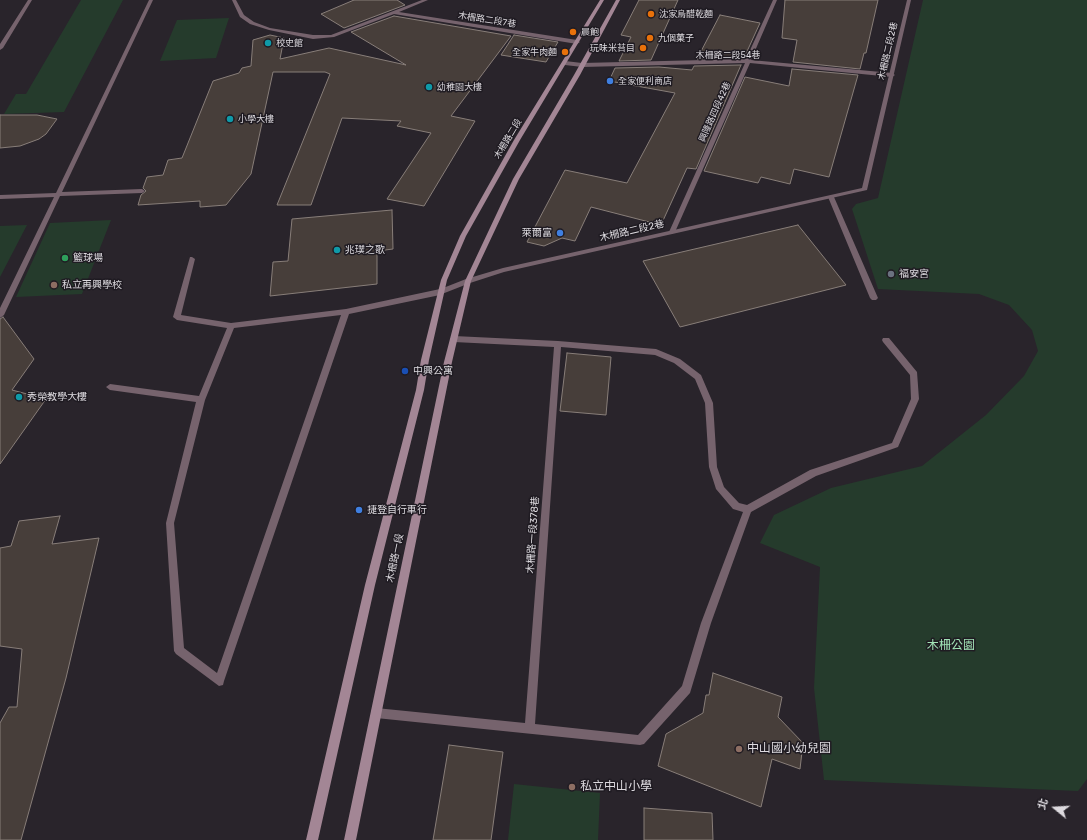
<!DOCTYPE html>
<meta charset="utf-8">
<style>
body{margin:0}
#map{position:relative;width:1087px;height:840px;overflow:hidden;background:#29242b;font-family:Rubik,"Noto Sans TC",sans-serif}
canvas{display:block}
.north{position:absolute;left:1035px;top:788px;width:40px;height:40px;-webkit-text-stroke:3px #1f1b22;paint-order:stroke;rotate:288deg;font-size:11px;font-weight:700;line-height:16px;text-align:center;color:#dddadf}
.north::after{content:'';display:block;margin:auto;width:14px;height:18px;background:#dddadf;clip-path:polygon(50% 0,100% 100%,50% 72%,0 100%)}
</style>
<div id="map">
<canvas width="1087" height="840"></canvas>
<div class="north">北</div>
</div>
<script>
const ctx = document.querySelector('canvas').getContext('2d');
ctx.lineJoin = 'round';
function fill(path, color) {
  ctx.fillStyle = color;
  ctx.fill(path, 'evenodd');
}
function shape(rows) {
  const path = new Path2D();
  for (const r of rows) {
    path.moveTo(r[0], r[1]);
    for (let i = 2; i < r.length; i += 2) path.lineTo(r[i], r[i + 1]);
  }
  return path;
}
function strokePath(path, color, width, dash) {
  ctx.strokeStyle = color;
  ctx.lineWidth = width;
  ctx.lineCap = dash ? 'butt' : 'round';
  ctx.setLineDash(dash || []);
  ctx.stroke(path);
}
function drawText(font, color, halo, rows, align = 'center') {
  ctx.font = font + ' Rubik,"Noto Sans TC",sans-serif';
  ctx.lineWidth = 3;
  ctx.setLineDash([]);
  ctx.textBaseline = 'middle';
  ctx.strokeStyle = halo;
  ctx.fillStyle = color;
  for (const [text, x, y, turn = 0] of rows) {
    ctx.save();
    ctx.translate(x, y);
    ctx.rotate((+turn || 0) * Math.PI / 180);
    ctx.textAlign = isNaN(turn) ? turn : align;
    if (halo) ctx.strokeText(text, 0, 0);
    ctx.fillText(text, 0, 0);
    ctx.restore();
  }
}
fill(shape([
 [81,0,123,0,64,112,4,114,16,94,26,94],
 [923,0,1087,0,1087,779,1078,791,824,780,814,688,820,567,760,543,774,515,831,488,922,466,986,415,1024,376,1038,351,1032,330,1009,305,979,294,878,289,853,212,852,209,856,204,878,198],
 [229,18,216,58,160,61,177,20],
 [111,220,82,294,16,297,50,223],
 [27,225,0,277,0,226],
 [514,784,600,793,598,840,508,840]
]), '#253b2c');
const building = shape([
 [354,0,397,0,405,5,344,28,321,14,354,0],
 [639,0,678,0,651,60,619,61,631,37,621,35,639,0],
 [785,0,878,0,866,53,864,53,860,69,793,62,797,40,782,38,785,0],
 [720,15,760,23,744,58,697,59,720,15],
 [394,16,511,36,451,116,475,121,424,206,387,199,431,133,397,126,401,121,342,118,311,205,277,205,330,74,325,72,273,72,251,174,226,205,200,207,200,201,138,205,141,195,146,191,143,188,147,177,163,175,168,160,182,158,213,81,239,73,242,68,251,66,253,40,270,35,284,38,280,59,329,48,406,65,351,32,394,16],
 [514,35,558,42,546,62,501,55,514,35],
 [741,65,696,169,687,168,661,225,591,207,575,241,562,238,544,246,527,242,565,170,627,183,675,93,609,81,615,68,659,67,692,70,694,66,741,65],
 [792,69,858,75,829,177,794,169,790,184,761,177,758,183,704,171,745,77,789,86,792,69],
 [0,115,37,115,57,119,46,134,39,139,20,146,0,148,0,115],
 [392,210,393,249,377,251,377,284,270,296,273,262,288,261,292,219,392,210],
 [798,225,846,285,680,327,643,261,798,225],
 [3,317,34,359,12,390,46,399,0,464,0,319,3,317],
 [567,353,611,357,606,415,560,411,567,353],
 [60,516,52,544,99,538,66,678,21,840,0,840,0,723,9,707,17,707,22,649,0,646,0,548,11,546,19,521,60,516],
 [713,673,782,697,778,717,803,743,800,769,772,759,761,807,658,766,666,734,703,713,706,695,709,695,713,673],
 [449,745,503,752,491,840,433,840,449,745],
 [644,808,712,813,713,840,644,840,644,808]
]);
fill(building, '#473e3a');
strokePath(building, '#887e79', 1);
fill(shape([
 [28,0,32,0,3,48,0,50,0,44,28,0],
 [149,0,153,0,62,192,142,189,145,191,142,193,60,196,4,315,0,318,0,308,54,197,0,199,0,195,56,193,149,0],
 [232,0,236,0,244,15,254,22,270,28,313,35,331,35,422,0,428,0,399,12,577,40,580,42,577,44,394,14,334,37,313,39,269,30,250,24,240,17,232,0],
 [773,0,777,0,751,60,892,73,895,75,892,77,750,63,675,232,672,234,670,234,669,232,745,63,582,67,565,65,562,63,565,61,582,63,746,59,773,0],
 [831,195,834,197,878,298,876,300,872,300,870,298,828,197,831,195],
 [190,257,192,257,195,259,181,315,231,323,346,309,440,289,444,292,440,295,349,314,224,681,223,685,219,686,176,654,174,651,166,523,196,402,110,390,106,387,110,384,199,396,227,328,177,320,173,317,190,257],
 [341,315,217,673,184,648,174,523,205,400,234,328,341,315],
 [454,336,558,341,656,349,680,359,701,375,713,403,717,467,724,487,739,503,747,505,810,470,892,443,911,399,910,375,883,342,882,340,883,338,889,338,917,372,919,399,898,447,816,476,751,512,711,623,690,693,644,744,640,745,376,718,372,717,371,713,372,709,376,708,525,723,554,347,454,342,450,339,454,336],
 [561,347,655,355,674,363,695,379,705,403,709,467,716,489,733,509,743,512,701,623,682,686,638,735,535,724,561,347]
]), '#76636d');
fill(shape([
 [907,0,911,0,867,190,504,272,470,283,442,294,438,294,436,292,438,290,466,279,503,268,862,188,907,0]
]), '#76636d');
fill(shape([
 [600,0,604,0,520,140,466,236,447,280,429,360,424,390,375,585,318,840,306,840,365,585,416,390,421,360,441,280,460,236,514,140,600,0],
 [616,0,620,0,580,75,519,179,471,281,452,362,356,840,344,840,444,362,465,281,513,179,574,75,616,0]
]), '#a38695');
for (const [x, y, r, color] of [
 [651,14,4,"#e8710a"],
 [573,32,4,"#e8710a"],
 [650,38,4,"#e8710a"],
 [268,43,4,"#0f9aa8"],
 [643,48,4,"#e8710a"],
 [565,52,4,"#e8710a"],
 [610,81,4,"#3f7fe0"],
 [429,87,4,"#0f9aa8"],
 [230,119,4,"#0f9aa8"],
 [560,233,4,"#3f7fe0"],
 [337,250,4,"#0f9aa8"],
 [65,258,4,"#2e9e5b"],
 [891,274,4,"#6b7280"],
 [54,285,4,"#8d6e63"],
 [405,371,4,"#1a4fb4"],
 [19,397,4,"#0f9aa8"],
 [359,510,4,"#3f7fe0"],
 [739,749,4,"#8d6e63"],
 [572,787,4,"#8d6e63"]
]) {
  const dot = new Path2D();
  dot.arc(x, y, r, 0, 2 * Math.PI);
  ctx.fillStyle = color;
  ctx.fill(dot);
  strokePath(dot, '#1f1b22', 1.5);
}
drawText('9px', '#dddadf', '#1f1b22', [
 ["沈家烏醋乾麵",659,14],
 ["晨飽",581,32],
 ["九個菓子",658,38],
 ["校史館",276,43],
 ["玩味米苔目",635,48,"right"],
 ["全家牛肉麵",557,52,"right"],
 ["全家便利商店",618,81],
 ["幼稚園大樓",437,87],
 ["小學大樓",238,119]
], 'left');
drawText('9px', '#dddadf', '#1f1b22', [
 ["木柵路二段7巷",487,20,9],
 ["木柵路二段2巷",888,51,-77],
 ["木柵路二段54巷",728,55],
 ["興隆路四段42巷",715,112,-66],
 ["木柵路二段",508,139,-59]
]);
drawText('10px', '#dddadf', '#1f1b22', [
 ["木柵路二段2巷",632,231,-13],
 ["木柵路一段378巷",533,535,-86],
 ["木柵路一段",395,558,-78]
]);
drawText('10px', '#dddadf', '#1f1b22', [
 ["萊爾富",552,233,"right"],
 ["兆璞之歌",345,250],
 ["籃球場",73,258],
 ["福安宮",899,274],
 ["私立再興學校",62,285],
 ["中興公寓",413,371],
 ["秀榮教學大樓",27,397],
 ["捷登自行車行",367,510]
], 'left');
drawText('12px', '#a2e4b7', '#1f1b22', [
 ["木柵公園",951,646]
]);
drawText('12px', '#dddadf', '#1f1b22', [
 ["中山國小幼兒園",747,749],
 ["私立中山小學",580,787]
], 'left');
</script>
